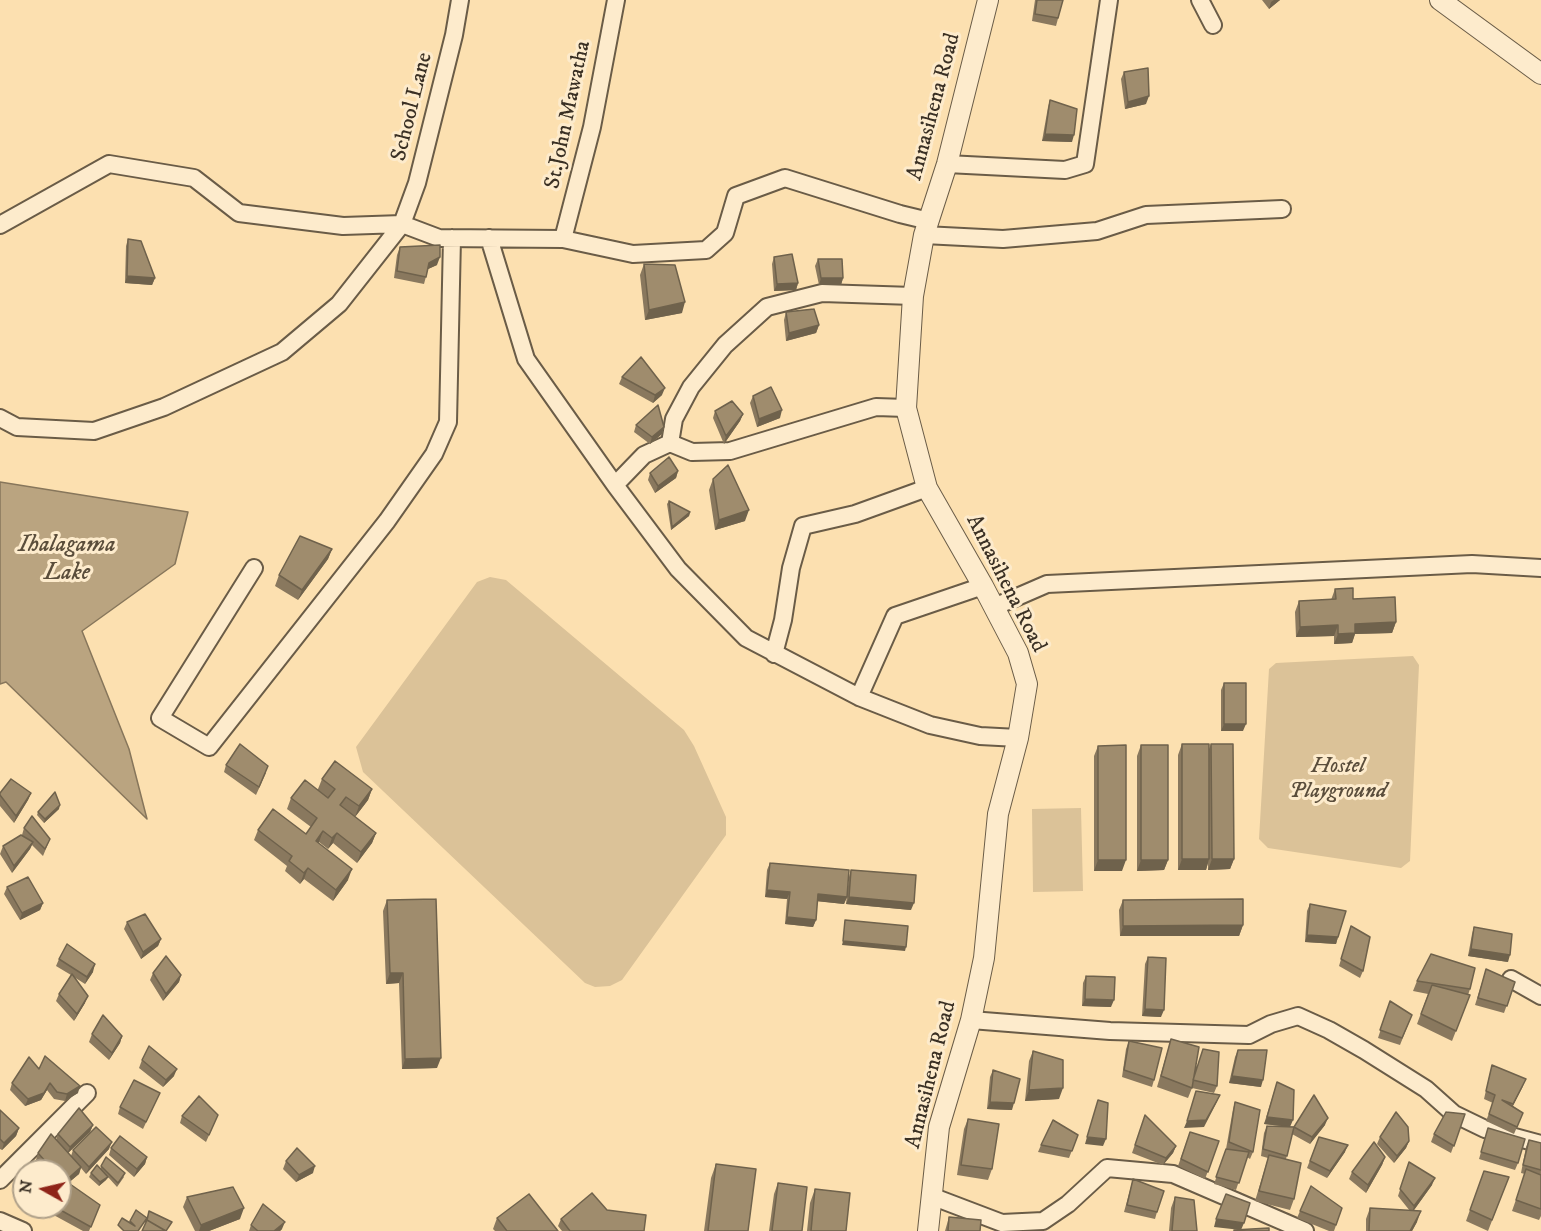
<!DOCTYPE html>
<style>
body{margin:0}
#map{position:relative;width:1541px;height:1231px;overflow:hidden;background:#fce0b0;font-family:"IM FELL DW Pica",serif}
canvas{display:block}
.north{position:absolute;left:12px;top:1159px;width:60px;height:60px;box-sizing:border-box;background:#fdebcc;border:2px solid #afa089;border-radius:50%;rotate:278deg;font-size:16px;font-weight:700;line-height:24px;text-align:center;color:#3a3024}
.north::after{content:'';display:block;margin:auto;width:21px;height:27px;background:#8f2418;clip-path:polygon(50% 0,100% 100%,50% 72%,0 100%)}
</style>
<div id="map">
<canvas width="1541" height="1231"></canvas>
<div class="north">N</div>
</div>
<script>
const ctx = document.querySelector('canvas').getContext('2d');
ctx.lineJoin = 'round';
function fill(path, color) {
  ctx.fillStyle = color;
  ctx.fill(path, 'evenodd');
}
function shape(rows) {
  const path = new Path2D();
  for (const r of rows) {
    path.moveTo(r[0], r[1]);
    for (let i = 2; i < r.length; i += 2) path.lineTo(r[i], r[i + 1]);
  }
  return path;
}
function strokePath(path, color, width, dash) {
  ctx.strokeStyle = color;
  ctx.lineWidth = width;
  ctx.lineCap = dash ? 'butt' : 'round';
  ctx.setLineDash(dash || []);
  ctx.stroke(path);
}
function drawText(font, color, halo, rows, align = 'center') {
  ctx.font = font + ' "IM FELL DW Pica",serif';
  ctx.lineWidth = 6;
  ctx.setLineDash([]);
  ctx.textBaseline = 'middle';
  ctx.strokeStyle = halo;
  ctx.fillStyle = color;
  for (const [text, x, y, turn = 0] of rows) {
    ctx.save();
    ctx.translate(x, y);
    ctx.rotate((+turn || 0) * Math.PI / 180);
    ctx.textAlign = isNaN(turn) ? turn : align;
    if (halo) ctx.strokeText(text, 0, 0);
    ctx.fillText(text, 0, 0);
    ctx.restore();
  }
}
fill(shape([
 [490,577,506,580,684,730,694,746,726,817,726,835,622,980,610,986,595,987,585,983,363,772,356,747,477,582],
 [1413,656,1419,665,1410,861,1401,868,1268,848,1259,839,1269,669,1276,663],
 [1081,808,1083,891,1033,892,1032,809]
]), '#dbc298');
const water = shape([
 [0,482,188,512,175,564,82,631,129,749,147,819,6,682,0,684,0,482]
]);
fill(water, '#baa480');
strokePath(water, '#87765b', 1.5);
const minor = shape([
 [1200,0,1213,25],
 [947,164,1065,170,1085,164,1109,0],
 [0,225,109,164,194,178,239,213,343,226,402,224,439,238,563,239,633,254,706,250,725,233,736,196,785,178,900,214,929,221],
 [924,235,1003,239,1097,231,1146,215,1282,209],
 [489,238,526,359,615,485,678,569,746,638,859,697,930,725,980,736,1018,738],
 [563,239,592,127,616,0],
 [0,418,17,427,94,431,164,407,282,352,339,304,402,224,417,183,454,35,460,0],
 [670,443,674,419,691,387,725,345,767,307,822,293,913,296],
 [615,485,644,455,670,443,692,452,730,451,876,407,906,408],
 [254,568,160,718,209,747,387,521,434,454,448,422,452,238],
 [994,607,1047,584,1472,564,1541,568],
 [774,654,783,620,791,568,803,526,855,514,927,488],
 [859,697,895,616,983,586],
 [1511,979,1541,996],
 [971,1020,1110,1031,1249,1035,1271,1024,1298,1016,1329,1030,1364,1050,1426,1089,1454,1114,1485,1129,1541,1144],
 [0,1180,87,1093],
 [931,1196,1002,1223,1043,1221,1068,1204,1107,1168,1173,1174,1305,1231],
 [0,1221,23,1231]
]);
const tertiary = shape([
 [1440,0,1541,74],
 [928,1231,939,1127,971,1020,984,958,998,814,1018,738,1027,684,1018,653,983,586,927,488,906,408,913,296,924,235,947,164,988,0]
]);
strokePath(minor, '#6a5c47', 20);
strokePath(tertiary, '#6a5c47', 22);
strokePath(minor, '#fdebcc', 16);
strokePath(tertiary, '#fdebcc', 20);
fill(shape([
 [1035,0,1063,0,1056,26,1032,21],
 [1262,0,1280,0,1269,9],
 [1124,72,1146,104,1125,109,1121,79],
 [1050,100,1072,142,1042,141,1048,107],
 [128,239,155,278,152,285,125,283,126,246],
 [400,247,437,265,428,269,424,284,394,278,397,255],
 [774,257,798,283,796,290,774,291,772,264],
 [818,259,843,278,841,285,819,285,815,266],
 [644,264,682,313,645,320,640,275],
 [786,312,819,325,816,333,786,341,784,320],
 [622,377,662,395,653,403,619,384],
 [753,396,780,418,757,427,750,403],
 [715,411,743,414,740,421,724,444,713,418],
 [636,425,664,427,662,434,650,444,634,432],
 [678,471,676,478,655,493,648,480,650,473],
 [713,479,745,521,715,530,709,490],
 [669,501,690,512,689,516,671,530,667,504],
 [332,549,328,559,298,600,275,586,279,575],
 [1335,589,1396,622,1392,633,1355,634,1352,643,1334,644,1334,636,1296,637,1295,612,1299,601,1331,600],
 [1224,683,1243,731,1221,731,1221,690],
 [1182,744,1209,749,1211,744,1234,859,1230,869,1208,870,1208,863,1206,870,1178,870,1178,755],
 [1141,745,1168,860,1164,870,1137,871,1137,756],
 [1098,746,1122,871,1094,871,1094,756],
 [226,765,266,773,256,795,224,772],
 [322,779,372,789,368,800,355,817,376,833,372,843,357,863,333,843,328,849,319,842,318,843,348,880,333,901,304,879,300,884,285,871,287,866,254,840,258,830,306,834,311,827,287,809,291,798,318,789],
 [0,793,31,793,28,800,14,823,0,806],
 [59,809,44,823,37,815,38,812],
 [24,828,50,839,43,856,32,845,30,849,12,873,0,854,3,846,22,835],
 [770,863,847,897,844,904,817,901,816,920,813,927,785,924,787,899,765,897,767,870],
 [851,870,911,910,846,904,849,877],
 [7,887,43,903,40,910,20,920,4,894],
 [387,900,437,1068,402,1069,399,983,386,984,383,911],
 [1123,900,1243,925,1239,936,1120,936,1119,910],
 [1310,904,1338,937,1336,944,1305,942,1307,911],
 [127,922,161,939,158,946,141,959,124,929],
 [1351,926,1363,971,1360,978,1339,966],
 [1474,927,1508,962,1468,956,1472,934],
 [1148,957,1161,1017,1142,1016,1145,964],
 [59,959,93,972,85,984,74,977,85,1003,74,1021,56,1001,59,994,71,975,56,966],
 [153,973,181,975,179,982,163,1001,150,980],
 [1086,976,1111,1007,1082,1006,1083,983],
 [1484,976,1515,982,1504,1013,1475,1005],
 [1417,981,1470,989,1468,995,1470,995,1452,1041,1417,1024,1428,994,1413,991],
 [1390,1001,1412,1015,1400,1045,1378,1038],
 [92,1034,122,1036,120,1043,109,1060,89,1042],
 [1171,1039,1194,1076,1217,1086,1214,1093,1192,1088,1188,1098,1157,1087],
 [1129,1041,1154,1080,1152,1087,1122,1077,1126,1049],
 [1238,1050,1261,1087,1229,1083,1235,1057],
 [1033,1051,1059,1099,1025,1101,1029,1061],
 [142,1060,174,1076,163,1087,139,1068],
 [1492,1065,1523,1086,1513,1106,1523,1113,1514,1134,1486,1121,1493,1103,1484,1099,1490,1073],
 [39,1069,78,1093,65,1101,54,1099,47,1090,41,1100,25,1106,10,1090,12,1083],
 [993,1070,1012,1110,987,1109,990,1077],
 [1277,1082,1290,1127,1325,1125,1310,1144,1292,1134,1286,1159,1294,1199,1290,1210,1255,1201,1268,1158,1261,1156,1264,1133,1267,1126,1290,1127,1264,1124],
 [160,1093,143,1129,118,1114,120,1107],
 [1235,1102,1253,1152,1250,1159,1247,1157,1236,1190,1214,1184,1226,1149,1233,1109],
 [0,1110,19,1128,16,1136,2,1150,0,1149],
 [1465,1114,1451,1153,1431,1142,1434,1134],
 [1145,1115,1176,1146,1173,1153,1163,1165,1132,1153],
 [182,1116,215,1122,206,1142,180,1123],
 [968,1119,992,1169,988,1180,957,1175,964,1129],
 [93,1125,90,1132,68,1153,71,1156,73,1150,109,1149,86,1174,81,1168,79,1174,61,1189,60,1188,60,1171,45,1171,36,1160,38,1153,56,1140,58,1134],
 [1488,1128,1518,1163,1515,1170,1479,1159],
 [1190,1132,1219,1141,1205,1179,1178,1166],
 [1078,1135,1069,1158,1038,1152,1041,1145],
 [1319,1137,1345,1152,1327,1178,1307,1168],
 [1380,1137,1409,1141,1406,1148,1394,1163,1377,1144],
 [1529,1140,1541,1143,1541,1216,1539,1220,1512,1211,1525,1174,1521,1173,1526,1147],
 [111,1148,147,1157,145,1164,134,1177,109,1155],
 [106,1157,124,1177,117,1187,108,1177,106,1180,99,1186,89,1177,91,1173,100,1169],
 [1385,1157,1382,1165,1366,1193,1349,1179,1352,1172],
 [286,1161,313,1173,296,1182,283,1169],
 [1409,1162,1432,1185,1413,1211,1417,1222,1412,1231,1366,1231,1366,1219,1370,1208,1410,1211,1398,1196],
 [716,1164,748,1231,704,1231,711,1178],
 [1484,1171,1509,1177,1488,1231,1466,1221],
 [1133,1179,1157,1212,1155,1219,1124,1212],
 [778,1183,802,1231,769,1231,774,1194],
 [815,1189,846,1231,807,1231,810,1203],
 [187,1197,240,1219,209,1231,195,1231,183,1207],
 [1175,1197,1197,1231,1169,1231,1171,1208],
 [100,1205,89,1231,83,1231,50,1213,52,1207],
 [1342,1208,1334,1231,1329,1231,1297,1218,1300,1211],
 [607,1210,644,1231,562,1231,558,1226,561,1219],
 [949,1217,980,1231,945,1231],
 [497,1218,558,1231,495,1231,493,1229],
 [251,1225,282,1229,280,1231,249,1231]
]), '#89785e');
fill(shape([
 [1274,0,1280,0,1269,9,1271,2],
 [1149,96,1146,104,1125,109,1128,102],
 [1045,134,1074,135,1072,142,1042,141],
 [440,257,437,265,426,270,429,263],
 [127,276,155,278,152,285,125,283],
 [821,278,843,278,841,285,819,285],
 [798,283,796,290,774,291,777,284],
 [685,302,682,313,645,320,649,310],
 [819,325,816,333,786,341,789,333],
 [665,388,662,395,653,403,655,395],
 [782,410,780,418,757,427,759,419],
 [743,414,740,421,724,444,726,436],
 [664,427,662,434,650,444,652,437],
 [678,471,676,478,655,493,658,486],
 [749,510,745,521,715,530,719,520],
 [690,512,689,516,671,530,672,527],
 [332,549,328,559,298,600,302,590],
 [1396,622,1392,633,1355,634,1352,643,1334,644,1338,634,1355,624],
 [1338,625,1334,636,1296,637,1300,627],
 [1224,724,1246,724,1243,731,1221,731],
 [372,789,368,800,355,817,359,806],
 [31,793,28,800,14,823,16,816],
 [60,805,59,809,44,823,45,819],
 [323,831,319,842,312,852,316,841],
 [337,833,333,843,328,849,332,838],
 [376,833,372,843,357,863,361,852],
 [33,842,30,849,12,873,14,866],
 [1182,859,1209,859,1206,870,1178,870],
 [1212,859,1234,859,1230,869,1208,870],
 [1098,860,1126,860,1122,871,1094,871],
 [1141,860,1168,860,1164,870,1137,871],
 [308,868,304,879,300,884,304,873],
 [352,869,348,880,333,901,336,890],
 [767,890,790,892,787,899,765,897],
 [818,894,847,897,844,904,815,901],
 [849,897,914,903,911,910,846,904],
 [43,903,40,910,20,920,22,913],
 [787,917,816,920,813,927,785,924],
 [1243,925,1239,936,1120,936,1123,926],
 [1307,935,1338,937,1336,944,1305,942],
 [161,939,158,946,141,959,143,952],
 [843,941,906,947,905,951,842,945],
 [1471,949,1510,955,1508,962,1468,956],
 [95,964,93,972,85,984,87,977],
 [390,973,403,973,399,983,386,984],
 [181,975,179,982,163,1001,166,994],
 [88,996,85,1003,74,1021,77,1014],
 [1085,999,1114,1000,1111,1007,1082,1006],
 [1145,1009,1164,1010,1161,1017,1142,1016],
 [122,1036,120,1043,109,1060,112,1053],
 [441,1058,437,1068,402,1069,405,1059],
 [177,1069,174,1076,163,1087,166,1080],
 [1232,1076,1263,1080,1261,1087,1229,1083],
 [1526,1079,1523,1086,1510,1111,1513,1104],
 [50,1083,47,1090,41,1100,25,1106,28,1099],
 [80,1086,78,1093,65,1101,67,1094],
 [1063,1088,1059,1099,1025,1101,1029,1090],
 [1220,1095,1217,1102,1204,1127,1184,1128,1187,1121],
 [990,1102,1014,1103,1012,1110,987,1109],
 [1267,1117,1293,1120,1290,1127,1264,1124],
 [1328,1118,1325,1125,1310,1144,1312,1137],
 [93,1125,90,1132,67,1154,70,1147],
 [19,1128,16,1136,2,1150,4,1143],
 [1087,1137,1106,1139,1103,1146,1085,1144],
 [1409,1141,1406,1148,1394,1163,1397,1156],
 [112,1142,109,1149,86,1174,89,1167],
 [1348,1145,1345,1152,1327,1178,1330,1171],
 [1176,1146,1173,1153,1163,1165,1166,1158],
 [147,1157,145,1164,134,1177,137,1169],
 [1385,1157,1382,1165,1366,1193,1368,1185],
 [315,1166,313,1173,296,1182,299,1175],
 [81,1167,79,1174,61,1189,64,1182],
 [108,1177,106,1180,99,1186,100,1182],
 [1435,1178,1432,1185,1412,1213,1414,1206],
 [244,1208,240,1219,209,1231,199,1231,201,1225],
 [1421,1211,1417,1222,1412,1231,1410,1231],
 [1216,1219,1244,1223,1241,1230,1214,1227],
 [285,1222,282,1229,280,1231,274,1231]
]), '#6f624c');
const building = shape([
 [1037,0,1063,0,1058,18,1035,14,1037,0],
 [1148,68,1149,96,1128,102,1124,72,1148,68],
 [1050,100,1077,109,1074,135,1045,134,1050,100],
 [128,239,141,241,155,278,127,276,128,239],
 [440,245,440,257,429,263,426,277,397,271,400,247,440,245],
 [792,254,798,283,777,284,774,257,792,254],
 [818,259,842,259,843,278,821,278,818,259],
 [644,264,675,265,685,302,649,310,644,264],
 [814,309,819,325,789,333,786,312,814,309],
 [641,357,665,388,655,395,622,377,641,357],
 [771,387,782,410,759,419,753,396,771,387],
 [732,401,743,414,726,436,715,411,732,401],
 [658,405,664,427,652,437,636,425,658,405],
 [669,457,678,471,658,486,650,473,669,457],
 [728,465,749,510,719,520,713,479,728,465],
 [669,501,690,512,672,527,669,501],
 [300,536,332,549,302,590,279,575,300,536],
 [1353,588,1353,599,1395,597,1396,622,1355,624,1355,633,1338,634,1338,625,1300,627,1299,601,1336,599,1335,589,1353,588],
 [1224,683,1246,683,1246,724,1224,724,1224,683],
 [240,744,268,766,259,787,226,765,240,744],
 [1182,744,1209,744,1209,859,1182,859,1182,744],
 [1211,744,1233,744,1234,859,1212,859,1211,744],
 [1126,745,1126,860,1098,860,1098,746,1126,745],
 [1141,745,1168,745,1168,860,1141,860,1141,745],
 [335,761,372,789,359,806,346,797,340,805,376,833,361,852,337,833,332,838,323,831,316,841,352,869,336,890,308,868,304,873,289,861,292,856,258,830,273,809,306,834,317,818,291,798,305,780,328,798,335,789,322,779,335,761],
 [11,779,31,793,16,816,0,795,0,793,11,779],
 [55,792,60,805,45,819,38,812,55,792],
 [32,816,50,839,45,849,24,828,32,816],
 [21,835,33,842,14,866,3,846,21,835],
 [770,863,849,870,847,897,818,894,816,920,787,917,790,892,767,890,770,863],
 [851,870,916,875,914,903,849,897,851,870],
 [28,877,43,903,22,913,7,887,28,877],
 [436,899,441,1058,405,1059,403,973,390,973,387,900,436,899],
 [1243,899,1243,925,1123,926,1123,900,1243,899],
 [1310,904,1346,911,1338,937,1307,935,1310,904],
 [145,914,161,939,143,952,127,922,145,914],
 [845,920,908,926,906,947,843,941,845,920],
 [1351,926,1370,937,1363,971,1341,959,1351,926],
 [1474,927,1512,934,1510,955,1471,949,1474,927],
 [67,944,95,964,87,977,59,959,67,944],
 [1431,954,1475,968,1470,989,1417,981,1431,954],
 [166,956,181,975,166,994,153,973,166,956],
 [1148,957,1166,958,1164,1010,1145,1009,1148,957],
 [1486,969,1515,982,1507,1006,1478,998,1486,969],
 [72,974,88,996,77,1014,59,994,72,974],
 [1086,976,1115,977,1114,1000,1085,999,1086,976],
 [1432,985,1470,995,1456,1031,1421,1014,1432,985],
 [1390,1001,1412,1015,1402,1038,1380,1030,1390,1001],
 [103,1015,122,1036,112,1053,92,1034,103,1015],
 [1171,1039,1199,1047,1192,1088,1161,1076,1171,1039],
 [1129,1041,1162,1048,1154,1080,1124,1070,1129,1041],
 [149,1046,177,1069,166,1080,142,1060,149,1046],
 [1203,1049,1219,1052,1217,1086,1193,1080,1203,1049],
 [1238,1050,1267,1050,1263,1080,1232,1076,1238,1050],
 [1033,1051,1063,1060,1063,1088,1029,1090,1033,1051],
 [45,1056,80,1086,67,1094,57,1092,50,1083,44,1093,28,1099,12,1083,29,1057,39,1069,45,1056],
 [1492,1065,1526,1079,1513,1104,1502,1100,1523,1113,1517,1127,1489,1114,1495,1095,1486,1091,1492,1065],
 [993,1070,1020,1079,1014,1103,990,1102,993,1070],
 [134,1080,160,1093,146,1122,120,1107,134,1080],
 [1277,1082,1294,1090,1293,1120,1267,1117,1277,1082],
 [1196,1091,1220,1095,1206,1120,1187,1121,1196,1091],
 [1314,1095,1328,1118,1312,1137,1294,1127,1314,1095],
 [199,1096,218,1115,209,1135,182,1116,199,1096],
 [1098,1100,1108,1103,1106,1139,1087,1137,1098,1100],
 [1235,1102,1260,1110,1253,1152,1229,1142,1235,1102],
 [79,1108,93,1125,70,1147,58,1134,79,1108],
 [0,1110,19,1128,4,1143,0,1139,0,1110],
 [1396,1112,1408,1127,1409,1141,1397,1156,1380,1137,1396,1112],
 [1446,1112,1465,1114,1454,1146,1434,1134,1446,1112],
 [1145,1115,1176,1146,1166,1158,1135,1145,1145,1115],
 [968,1119,999,1124,992,1169,961,1165,968,1119],
 [1053,1120,1078,1135,1072,1151,1041,1145,1053,1120],
 [1267,1126,1294,1127,1287,1156,1263,1149,1267,1126],
 [96,1127,112,1142,89,1167,73,1150,96,1127],
 [1488,1128,1525,1139,1518,1163,1481,1152,1488,1128],
 [1190,1132,1219,1141,1208,1172,1181,1159,1190,1132],
 [51,1134,81,1167,64,1182,60,1178,60,1171,54,1171,38,1153,51,1134],
 [120,1136,147,1157,137,1169,111,1148,120,1136],
 [1319,1137,1348,1145,1330,1171,1310,1161,1319,1137],
 [1529,1140,1541,1143,1541,1170,1523,1165,1529,1140],
 [1374,1142,1385,1157,1368,1185,1352,1172,1374,1142],
 [297,1148,315,1166,299,1175,286,1161,297,1148],
 [1226,1149,1249,1152,1239,1183,1216,1177,1226,1149],
 [1269,1155,1301,1163,1294,1199,1259,1191,1269,1155],
 [106,1157,125,1173,118,1183,101,1166,106,1157],
 [1409,1162,1435,1178,1414,1206,1400,1189,1409,1162],
 [716,1164,756,1169,748,1231,708,1231,716,1164],
 [97,1165,108,1177,100,1182,91,1173,97,1165],
 [1526,1169,1541,1175,1541,1209,1516,1200,1526,1169],
 [1484,1171,1509,1177,1492,1220,1470,1210,1484,1171],
 [1133,1179,1164,1191,1157,1212,1127,1205,1133,1179],
 [778,1183,807,1187,802,1231,772,1231,778,1183],
 [70,1184,100,1205,91,1227,55,1207,60,1207,60,1197,70,1184],
 [1311,1186,1342,1208,1336,1225,1300,1211,1311,1186],
 [233,1187,244,1208,201,1225,187,1197,233,1187],
 [815,1189,850,1193,846,1231,811,1231,815,1189],
 [592,1193,607,1210,646,1215,644,1231,570,1231,561,1219,592,1193],
 [529,1194,558,1231,507,1231,497,1218,529,1194],
 [1226,1194,1250,1203,1244,1223,1216,1219,1226,1194],
 [1175,1197,1194,1200,1197,1231,1172,1231,1175,1197],
 [263,1204,285,1222,274,1231,258,1231,251,1225,263,1204],
 [1370,1208,1421,1211,1410,1231,1369,1231,1370,1208],
 [136,1210,147,1218,138,1231,124,1231,118,1225,122,1218,135,1226,130,1221,136,1210],
 [149,1211,172,1222,166,1231,147,1220,149,1211],
 [949,1217,981,1220,980,1231,948,1231,949,1217],
 [147,1220,164,1230,163,1231,142,1231,147,1220],
 [1269,1228,1269,1231,1234,1231,1234,1230,1269,1228]
]);
fill(building, '#9f8c6d');
strokePath(building, '#6f624c', 1.5);
drawText('22px', '#3a3024', '#fdebcc', [
 ["School Lane",413,107,-76],
 ["Annasihena Road",935,107,-75],
 ["St.John Mawatha",569,115,-78],
 ["Annasihena Road",1005,584,63],
 ["Annasihena Road",932,1075,-76]
]);
drawText('italic 22px', '#5a4d3b', '#fdebcc', [
 ["Hostel",1338,767],
 ["Playground",1338,792]
]);
drawText('italic 24px', '#5a4d3b', '#fdebcc', [
 ["Ihalagama",67,546],
 ["Lake",67,574]
]);
</script>
